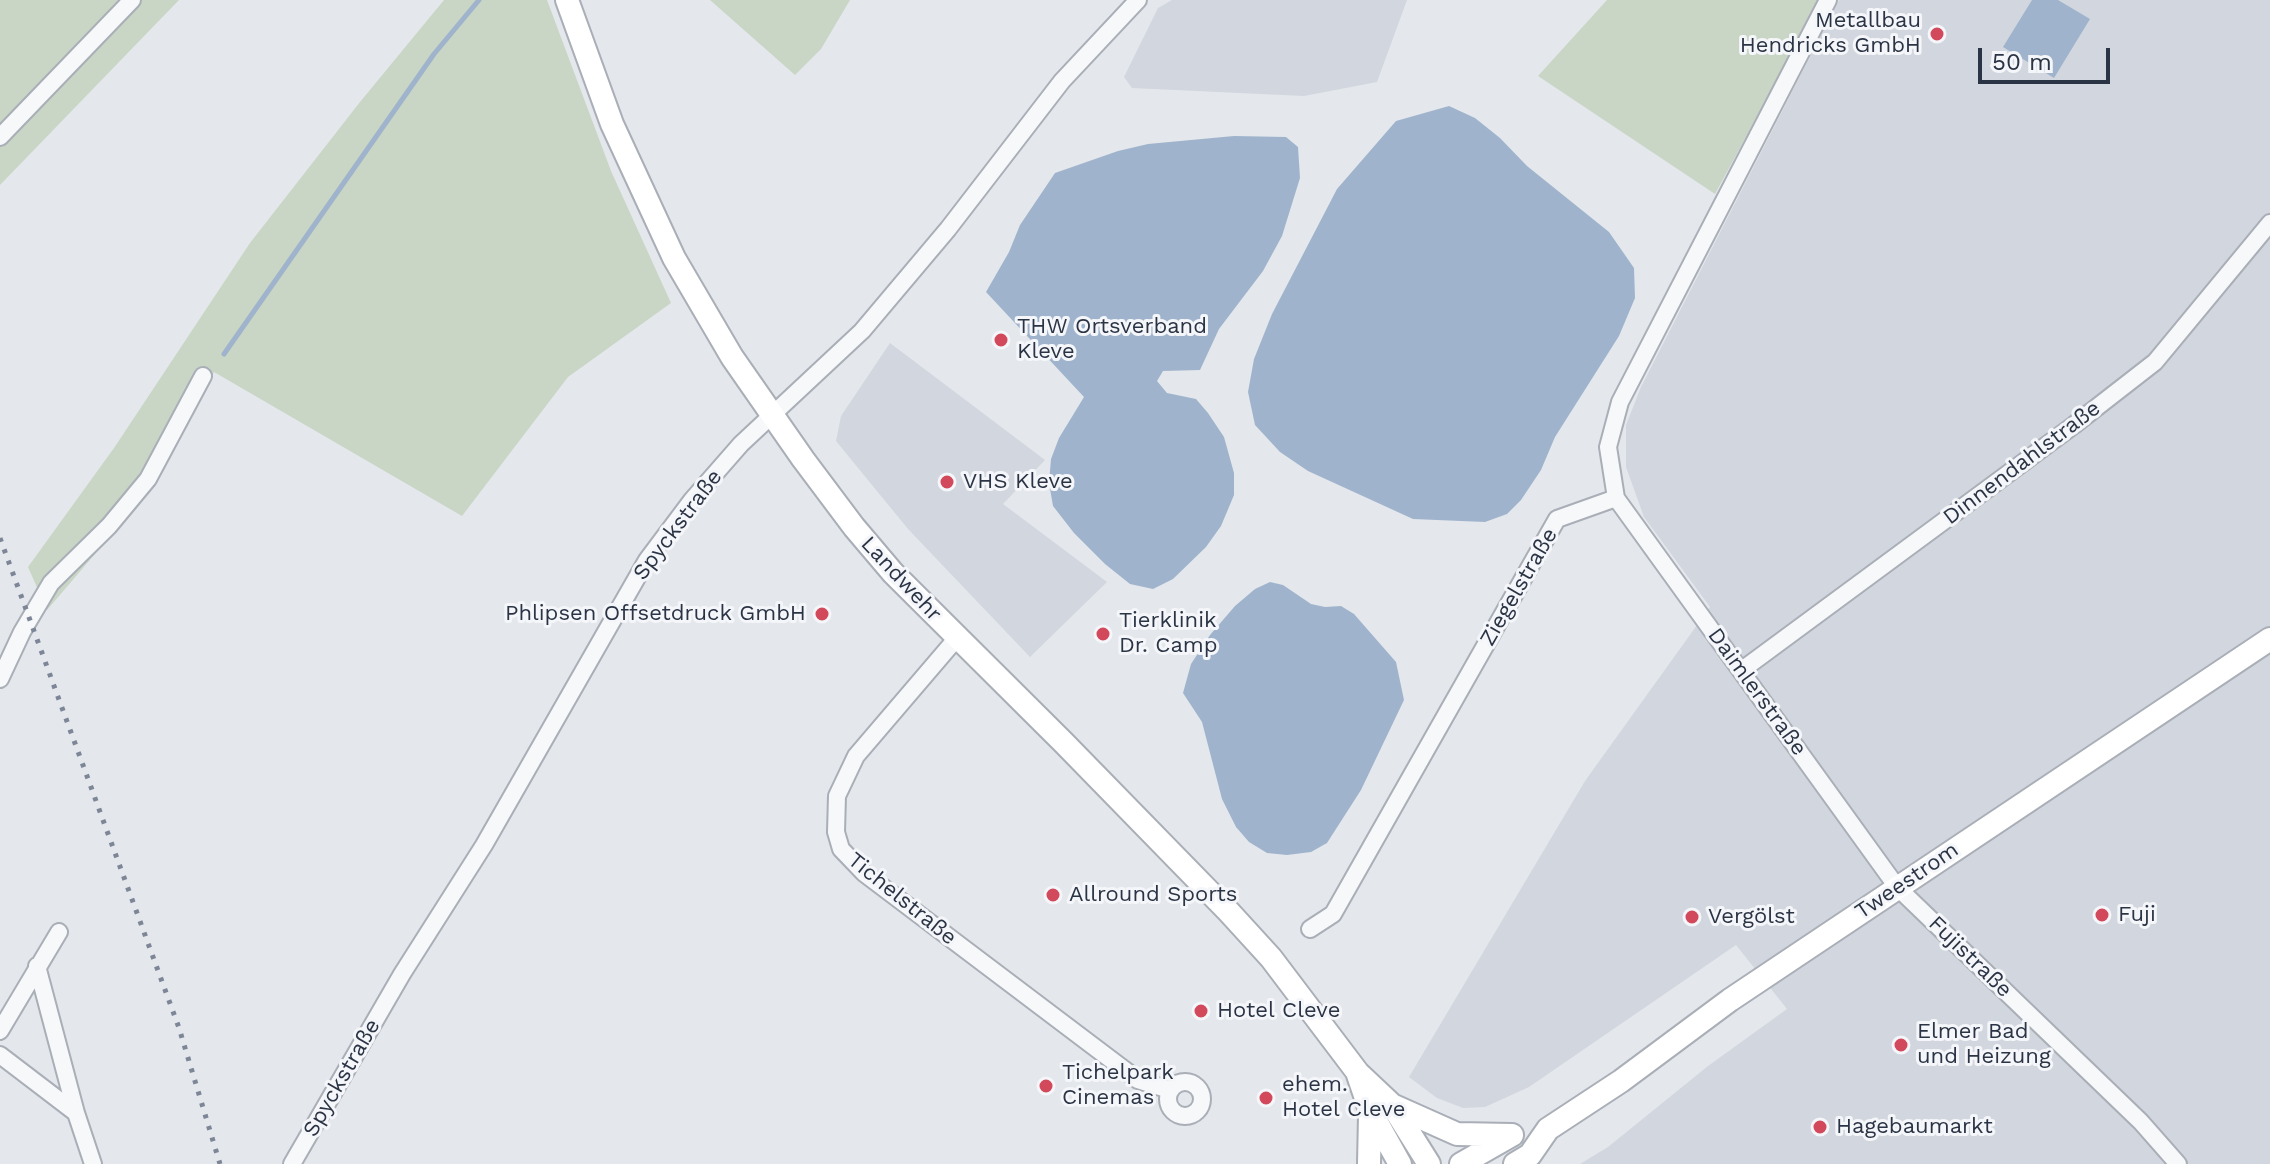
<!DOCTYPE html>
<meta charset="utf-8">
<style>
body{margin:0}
#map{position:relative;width:2270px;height:1164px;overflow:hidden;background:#e4e7ec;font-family:"Work Sans",sans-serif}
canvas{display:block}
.scale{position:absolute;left:1978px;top:48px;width:132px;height:36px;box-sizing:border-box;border:4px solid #2b3445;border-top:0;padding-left:10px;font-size:24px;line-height:28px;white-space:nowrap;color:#2b3445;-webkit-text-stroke:6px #f4f6f9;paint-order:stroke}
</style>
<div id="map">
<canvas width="2270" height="1164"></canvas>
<div class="scale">50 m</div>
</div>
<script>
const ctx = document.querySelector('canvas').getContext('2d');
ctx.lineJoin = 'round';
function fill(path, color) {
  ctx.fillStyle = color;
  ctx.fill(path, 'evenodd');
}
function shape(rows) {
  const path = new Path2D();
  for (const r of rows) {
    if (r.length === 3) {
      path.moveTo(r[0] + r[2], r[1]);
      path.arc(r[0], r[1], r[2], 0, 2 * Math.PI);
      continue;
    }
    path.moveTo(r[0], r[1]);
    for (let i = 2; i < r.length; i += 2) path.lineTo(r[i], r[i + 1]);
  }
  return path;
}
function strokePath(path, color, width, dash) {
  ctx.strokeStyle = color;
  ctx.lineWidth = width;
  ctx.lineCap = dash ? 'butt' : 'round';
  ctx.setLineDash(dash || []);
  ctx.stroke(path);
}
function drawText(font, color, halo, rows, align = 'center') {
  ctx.font = font + ' "Work Sans",sans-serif';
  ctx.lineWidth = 6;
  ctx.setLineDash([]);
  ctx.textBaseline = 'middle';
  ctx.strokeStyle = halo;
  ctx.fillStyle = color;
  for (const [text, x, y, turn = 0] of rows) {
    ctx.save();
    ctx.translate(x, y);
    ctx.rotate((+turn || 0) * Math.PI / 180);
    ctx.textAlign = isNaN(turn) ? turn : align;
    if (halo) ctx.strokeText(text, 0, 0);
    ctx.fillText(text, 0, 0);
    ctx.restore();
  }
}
fill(shape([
 [1172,0,1407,0,1377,82,1304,96,1132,88,1124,77,1158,8],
 [1839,0,2270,0,2270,1164,1580,1164,1608,1147,1708,1066,1787,1009,1736,945,1529,1087,1485,1107,1463,1108,1437,1098,1409,1077,1585,781,1710,607,1644,517,1626,467,1626,425,1641,387],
 [890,343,1045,460,1003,504,1107,582,1030,657,908,529,836,441,841,416]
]), '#d2d6de');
fill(shape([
 [0,0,179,0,0,185],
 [444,0,547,0,611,171,671,303,568,377,462,516,214,372,155,484,47,610,28,567,114,448,250,243,360,102],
 [710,0,850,0,821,49,795,75],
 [1607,0,1820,0,1715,194,1538,76]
]), '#c9d6c5');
fill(shape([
 [2032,0,2058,0,2090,19,2054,78,2003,47],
 [1449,106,1475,118,1500,138,1527,166,1609,232,1634,268,1635,298,1619,336,1555,437,1541,470,1521,500,1507,514,1485,522,1413,519,1308,471,1280,452,1255,425,1248,392,1254,359,1272,314,1337,189,1396,121],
 [1234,136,1286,137,1298,147,1300,178,1282,236,1263,271,1219,329,1200,370,1163,371,1157,381,1167,393,1196,399,1208,413,1224,437,1234,473,1234,495,1221,526,1206,547,1173,579,1153,589,1130,584,1105,564,1074,533,1053,506,1049,483,1051,459,1059,438,1084,397,986,292,1009,252,1020,225,1055,173,1118,151,1148,144],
 [1270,582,1283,585,1311,604,1325,607,1341,606,1354,614,1396,662,1404,700,1361,790,1327,843,1311,852,1287,855,1267,853,1249,842,1236,827,1222,799,1202,722,1183,693,1191,664,1210,635,1235,606,1255,589]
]), '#9fb4cc');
strokePath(shape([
 [224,354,434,54,479,0]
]), '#9fb4cc', 5);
const minor = shape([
 [0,137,132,0],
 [1616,498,1897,887,2141,1122,2178,1164],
 [956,639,856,756,837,796,836,832,841,849,864,873,1138,1080,1170,1090],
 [1742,670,2074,425,2155,362,2270,223],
 [0,679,22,632,51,583,109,526,148,479,203,376],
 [1310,929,1333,914,1557,519,1616,498,1608,447,1620,402,1828,0],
 [37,966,76,1113,93,1164],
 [0,1031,59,932],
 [0,1055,76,1113],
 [1185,1099,17],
 [292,1164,402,974,484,845,647,560,692,500,741,444,862,331,948,229,1062,81,1138,0]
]);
const secondary = shape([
 [567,0,612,124,674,258,732,357,803,459,854,527,893,573,1064,743,1229,912,1271,958,1358,1073,1392,1105,1429,1164],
 [1358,1075,1370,1110,1400,1164],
 [1392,1105,1457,1134,1512,1135],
 [1369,1164,1370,1115],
 [1461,1164,1512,1135],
 [1515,1164,1530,1155,1548,1129,1621,1081,1730,1000,2270,639]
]);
strokePath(minor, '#a9aeb7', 20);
strokePath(secondary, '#a9aeb7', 26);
strokePath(minor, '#f7f8fa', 16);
strokePath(secondary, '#fff', 22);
strokePath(shape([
 [0,538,179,1028,220,1164]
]), '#7d8696', 5, [4, 8]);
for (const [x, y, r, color] of [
 [1937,34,8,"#d1495b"],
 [1001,340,8,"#d1495b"],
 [947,482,8,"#d1495b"],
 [822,614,8,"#d1495b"],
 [1103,634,8,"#d1495b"],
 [1053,895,8,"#d1495b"],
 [2102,915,8,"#d1495b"],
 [1692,917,8,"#d1495b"],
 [1201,1011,8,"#d1495b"],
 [1901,1045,8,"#d1495b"],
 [1046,1086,8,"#d1495b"],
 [1266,1098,8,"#d1495b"],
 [1820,1127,8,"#d1495b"]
]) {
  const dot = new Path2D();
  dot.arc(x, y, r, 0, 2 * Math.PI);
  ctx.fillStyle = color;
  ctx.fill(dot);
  strokePath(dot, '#f4f6f9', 3);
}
drawText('22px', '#2b3445', '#f4f6f9', [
 ["Metallbau",1921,21,"right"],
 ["Hendricks GmbH",1921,46,"right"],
 ["THW Ortsverband",1017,327],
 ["Kleve",1017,352],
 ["VHS Kleve",963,482],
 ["Phlipsen Offsetdruck GmbH",806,614,"right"],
 ["Tierklinik",1119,621],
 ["Dr. Camp",1119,646],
 ["Allround Sports",1069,895],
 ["Fuji",2118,915],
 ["Vergölst",1708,917],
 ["Hotel Cleve",1217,1011],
 ["Elmer Bad",1917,1032],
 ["und Heizung",1917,1057],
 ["Tichelpark",1062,1073],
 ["Cinemas",1062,1098],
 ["ehem.",1282,1085],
 ["Hotel Cleve",1282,1110],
 ["Hagebaumarkt",1836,1127]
], 'left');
drawText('22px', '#2b3445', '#f4f6f9', [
 ["Dinnendahlstraße",2022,463,-37],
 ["Spyckstraße",678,525,-53],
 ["Landwehr",901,579,47],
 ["Ziegelstraße",1519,587,-60],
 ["Daimlerstraße",1757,692,54],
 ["Tweestrom",1907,881,-34],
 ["Tichelstraße",902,899,39],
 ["Fujistraße",1970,957,44],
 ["Spyckstraße",342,1078,-60]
]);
</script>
